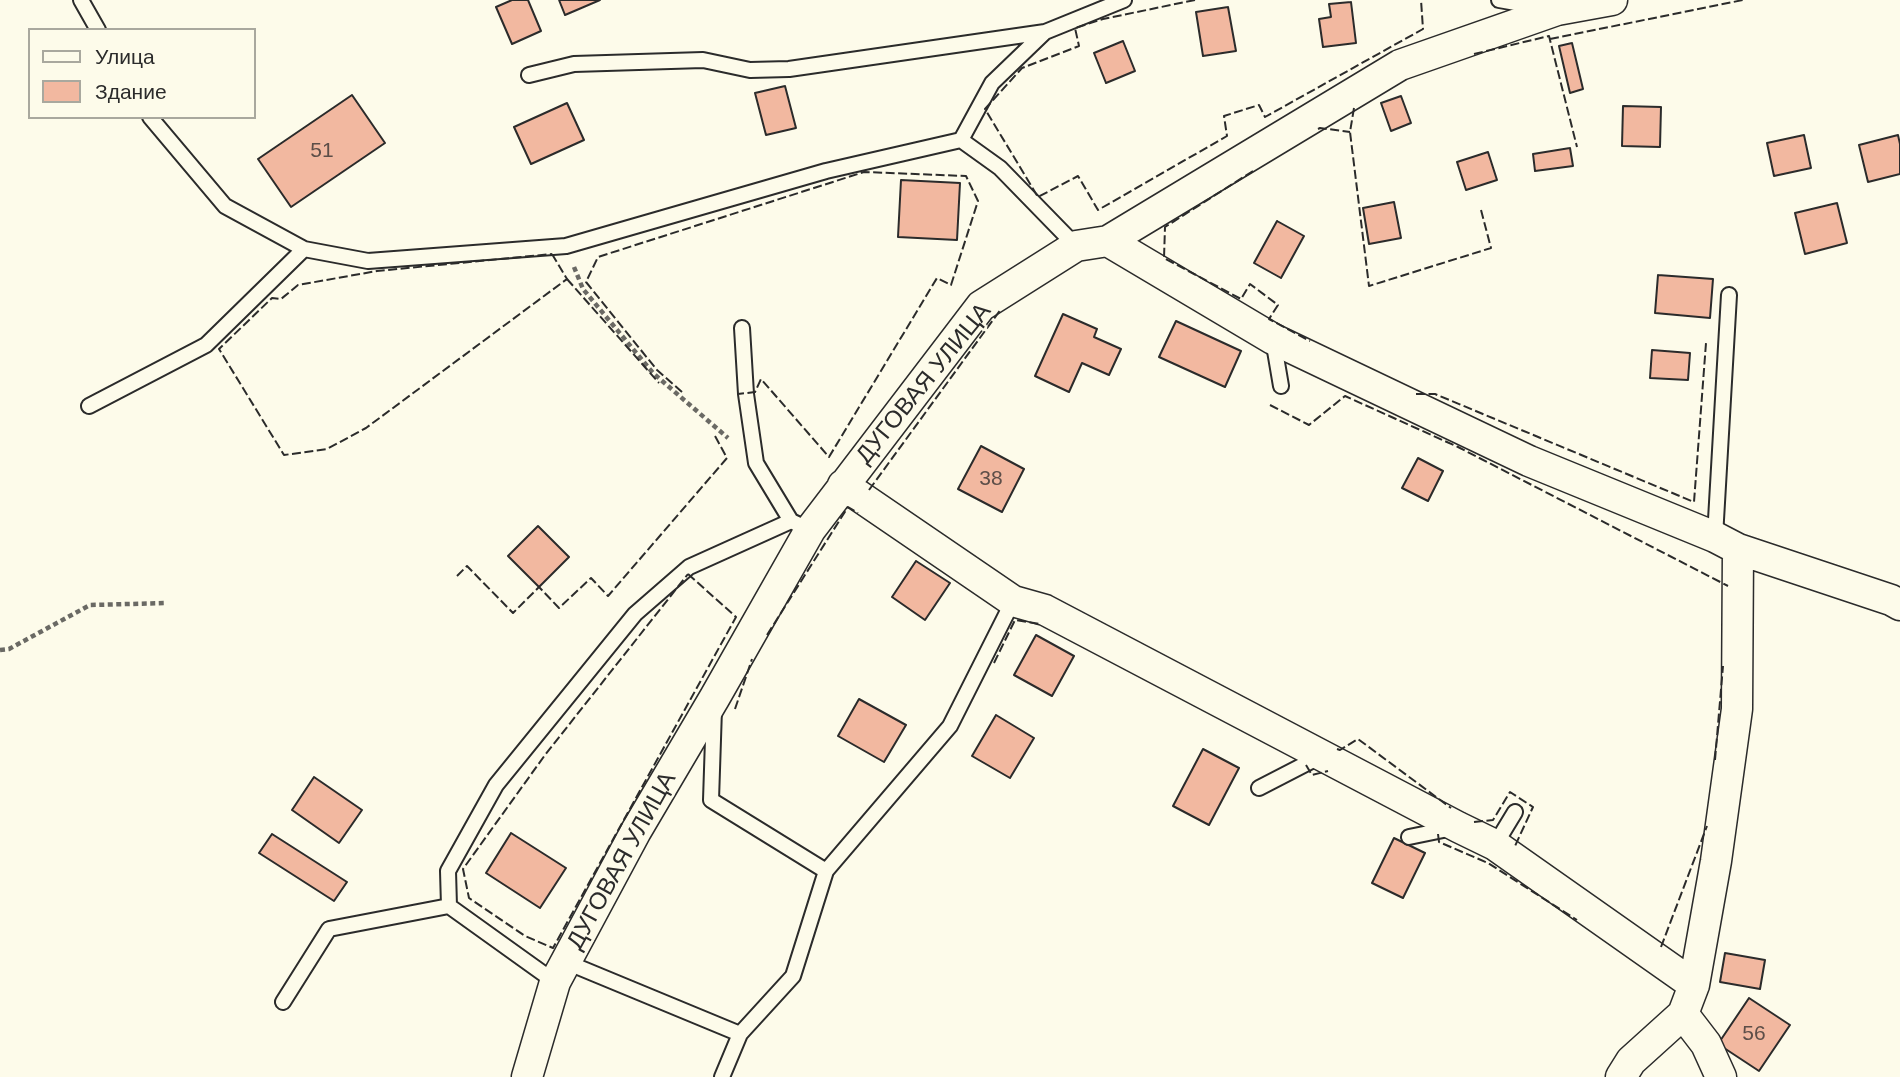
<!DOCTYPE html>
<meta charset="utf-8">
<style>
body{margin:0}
#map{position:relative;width:1900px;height:1077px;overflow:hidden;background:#fdfbea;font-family:Arial,sans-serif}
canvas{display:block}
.legend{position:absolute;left:28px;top:28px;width:228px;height:91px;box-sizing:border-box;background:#fdfbea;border:2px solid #a9a89e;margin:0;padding:9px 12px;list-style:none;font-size:21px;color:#2b2b2b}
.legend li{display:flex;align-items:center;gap:14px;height:35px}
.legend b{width:35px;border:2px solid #a9a89e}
</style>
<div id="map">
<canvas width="1900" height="1077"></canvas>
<ul class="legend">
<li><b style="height:9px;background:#fdfbea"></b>Улица</li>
<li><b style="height:19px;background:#f2b8a0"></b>Здание</li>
</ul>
</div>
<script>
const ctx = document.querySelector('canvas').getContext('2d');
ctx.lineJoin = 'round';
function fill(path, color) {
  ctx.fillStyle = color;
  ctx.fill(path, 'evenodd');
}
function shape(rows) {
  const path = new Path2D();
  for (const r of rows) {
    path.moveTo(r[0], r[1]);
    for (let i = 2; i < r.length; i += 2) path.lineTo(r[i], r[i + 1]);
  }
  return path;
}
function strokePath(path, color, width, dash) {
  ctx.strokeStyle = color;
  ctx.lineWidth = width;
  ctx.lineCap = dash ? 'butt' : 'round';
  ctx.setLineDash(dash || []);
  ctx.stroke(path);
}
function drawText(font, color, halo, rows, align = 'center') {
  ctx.font = font + ' Arial,sans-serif';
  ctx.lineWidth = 5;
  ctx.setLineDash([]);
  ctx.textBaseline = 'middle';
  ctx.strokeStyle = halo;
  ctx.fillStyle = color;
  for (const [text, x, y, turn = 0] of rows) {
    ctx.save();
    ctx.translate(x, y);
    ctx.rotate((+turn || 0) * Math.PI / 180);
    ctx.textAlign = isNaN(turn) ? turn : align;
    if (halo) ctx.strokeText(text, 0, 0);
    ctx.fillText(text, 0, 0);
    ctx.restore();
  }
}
const building = shape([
 [512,0,528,0,541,31,512,44,496,7,512,0],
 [559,0,600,0,565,15,559,0],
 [1351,2,1356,43,1323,47,1319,19,1331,17,1329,4,1351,2],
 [1228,7,1236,51,1203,56,1196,12,1228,7],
 [1123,41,1135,71,1106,83,1094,53,1123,41],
 [1572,43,1583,89,1570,93,1559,46,1572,43],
 [785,86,796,128,766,135,755,93,785,86],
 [352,95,385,143,291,207,258,159,352,95],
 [1401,96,1411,123,1391,131,1381,103,1401,96],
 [567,103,584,140,531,164,514,127,567,103],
 [1623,106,1661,107,1660,147,1622,146,1623,106],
 [1804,135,1811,168,1774,176,1767,143,1804,135],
 [1898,135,1900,144,1900,174,1868,182,1859,145,1898,135],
 [1570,148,1573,166,1535,171,1533,154,1570,148],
 [1488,152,1497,180,1466,190,1457,162,1488,152],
 [901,180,960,183,957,240,898,237,901,180],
 [1394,202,1401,238,1369,244,1363,208,1394,202],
 [1837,203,1847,243,1805,254,1795,213,1837,203],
 [1277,221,1304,236,1281,278,1254,263,1277,221],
 [1658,275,1713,279,1710,318,1655,313,1658,275],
 [1063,314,1097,329,1094,337,1121,349,1109,375,1082,363,1069,392,1035,376,1063,314],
 [1176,321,1241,351,1225,387,1159,357,1176,321],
 [1652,350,1690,353,1688,380,1650,378,1652,350],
 [981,446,1024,469,1002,512,958,489,981,446],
 [1418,458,1443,471,1428,501,1402,488,1418,458],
 [538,526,569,557,539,587,508,556,538,526],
 [916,561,950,583,925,620,892,597,916,561],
 [1036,635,1074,656,1052,696,1014,675,1036,635],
 [859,699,906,725,884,762,838,736,859,699],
 [996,715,1034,738,1010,778,972,756,996,715],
 [1203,749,1239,768,1209,825,1173,806,1203,749],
 [314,777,362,810,339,843,292,810,314,777],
 [511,833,566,868,540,908,486,873,511,833],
 [272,834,347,882,334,901,259,853,272,834],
 [1394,838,1425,853,1403,898,1372,883,1394,838],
 [1725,953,1765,960,1760,989,1720,982,1725,953],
 [1749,998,1790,1025,1759,1071,1718,1044,1749,998]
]);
fill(building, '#f2b8a0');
strokePath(building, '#2b2b2b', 2);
const lane = shape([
 [81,0,98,30],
 [1499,0,1545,8],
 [529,75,574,64,703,60,750,70,789,69,1045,32],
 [150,117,225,206,304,249,368,261,566,246,826,171,961,140,1000,168,1076,246],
 [961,140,992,83,1045,32,1124,0],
 [742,328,746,394,756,463,791,521],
 [1273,339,1281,386],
 [89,406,206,345,304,249],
 [1715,537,1729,295],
 [714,709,711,800,826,871],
 [1259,788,1321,756],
 [1409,837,1453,828],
 [1495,845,1515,812],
 [566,962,740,1034,793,976,826,871,950,726,1013,601],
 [555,982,449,906,448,871,496,785,635,614,689,567,791,521,810,530],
 [283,1002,329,929,449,906],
 [722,1077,740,1034]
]);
const street = shape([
 [1108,241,1273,339,1529,461,1715,537,1738,549,1891,600,1900,605],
 [843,485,1013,601,1045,610,1458,827,1495,845,1694,985],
 [1683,1014,1706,1044,1721,1077],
 [527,1077,555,982,636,831,715,697,810,530,981,306,1076,246,1108,241,1400,65,1557,10,1612,0],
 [1621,1077,1631,1061,1683,1014,1694,985,1716,861,1737,709,1738,549]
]);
strokePath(lane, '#2b2b2b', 18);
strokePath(street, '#2b2b2b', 33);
strokePath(shape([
 [574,267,583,289,653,373,728,438],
 [0,650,9,649,90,605,167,603]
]), '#6a6964', 4.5, [5, 3.5]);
strokePath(lane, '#fdfbea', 14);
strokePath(street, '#fdfbea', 30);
strokePath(shape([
 [1195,0,1103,19,1075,28,1079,46,1022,68,985,109,1038,197,1078,176,1098,210,1227,136,1224,116,1259,105,1265,117,1423,29,1421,0],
 [1550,39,1743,0],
 [1474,54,1549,36,1577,147],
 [1354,108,1350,132,1369,286,1491,248,1481,210],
 [1318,129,1320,128,1350,132],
 [1253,171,1165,227,1164,258,1241,299,1250,284,1278,305,1269,319,1310,341],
 [552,254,567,279,366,428,327,449,284,455,219,349,272,298,281,299,298,285,377,271,552,254],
 [567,279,659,383],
 [682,392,657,370,586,282,598,257,864,172,966,176,978,201,951,285,937,278,829,457,761,379,755,392,738,394],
 [1416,394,1435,394,1694,502,1706,343],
 [1270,405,1309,425,1345,396,1458,447,1728,586],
 [869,490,1001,309],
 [688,574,736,617,553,948,525,936,469,898,463,869,545,755,688,574],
 [457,576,467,566,513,613,539,587,559,608,591,578,608,596,727,458,715,436],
 [767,635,848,507,858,513],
 [994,663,1015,620,1040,624],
 [735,709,752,659],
 [1337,749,1340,750,1358,739,1451,808],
 [1715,760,1723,666],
 [1306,765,1312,775,1328,771],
 [1474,822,1493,820,1510,792,1533,807,1515,846],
 [1438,834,1439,842,1488,863,1577,920],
 [1661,947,1707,826]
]), '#2b2b2b', 2, [9, 3.5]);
drawText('21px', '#5d4e48', null, [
 ["51",322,151],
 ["38",991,479],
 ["56",1754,1034]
]);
drawText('24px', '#2b2b2b', '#fdfbea', [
 ["ДУГОВАЯ УЛИЦА",924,384,-51],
 ["ДУГОВАЯ УЛИЦА",622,861,-61]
]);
</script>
